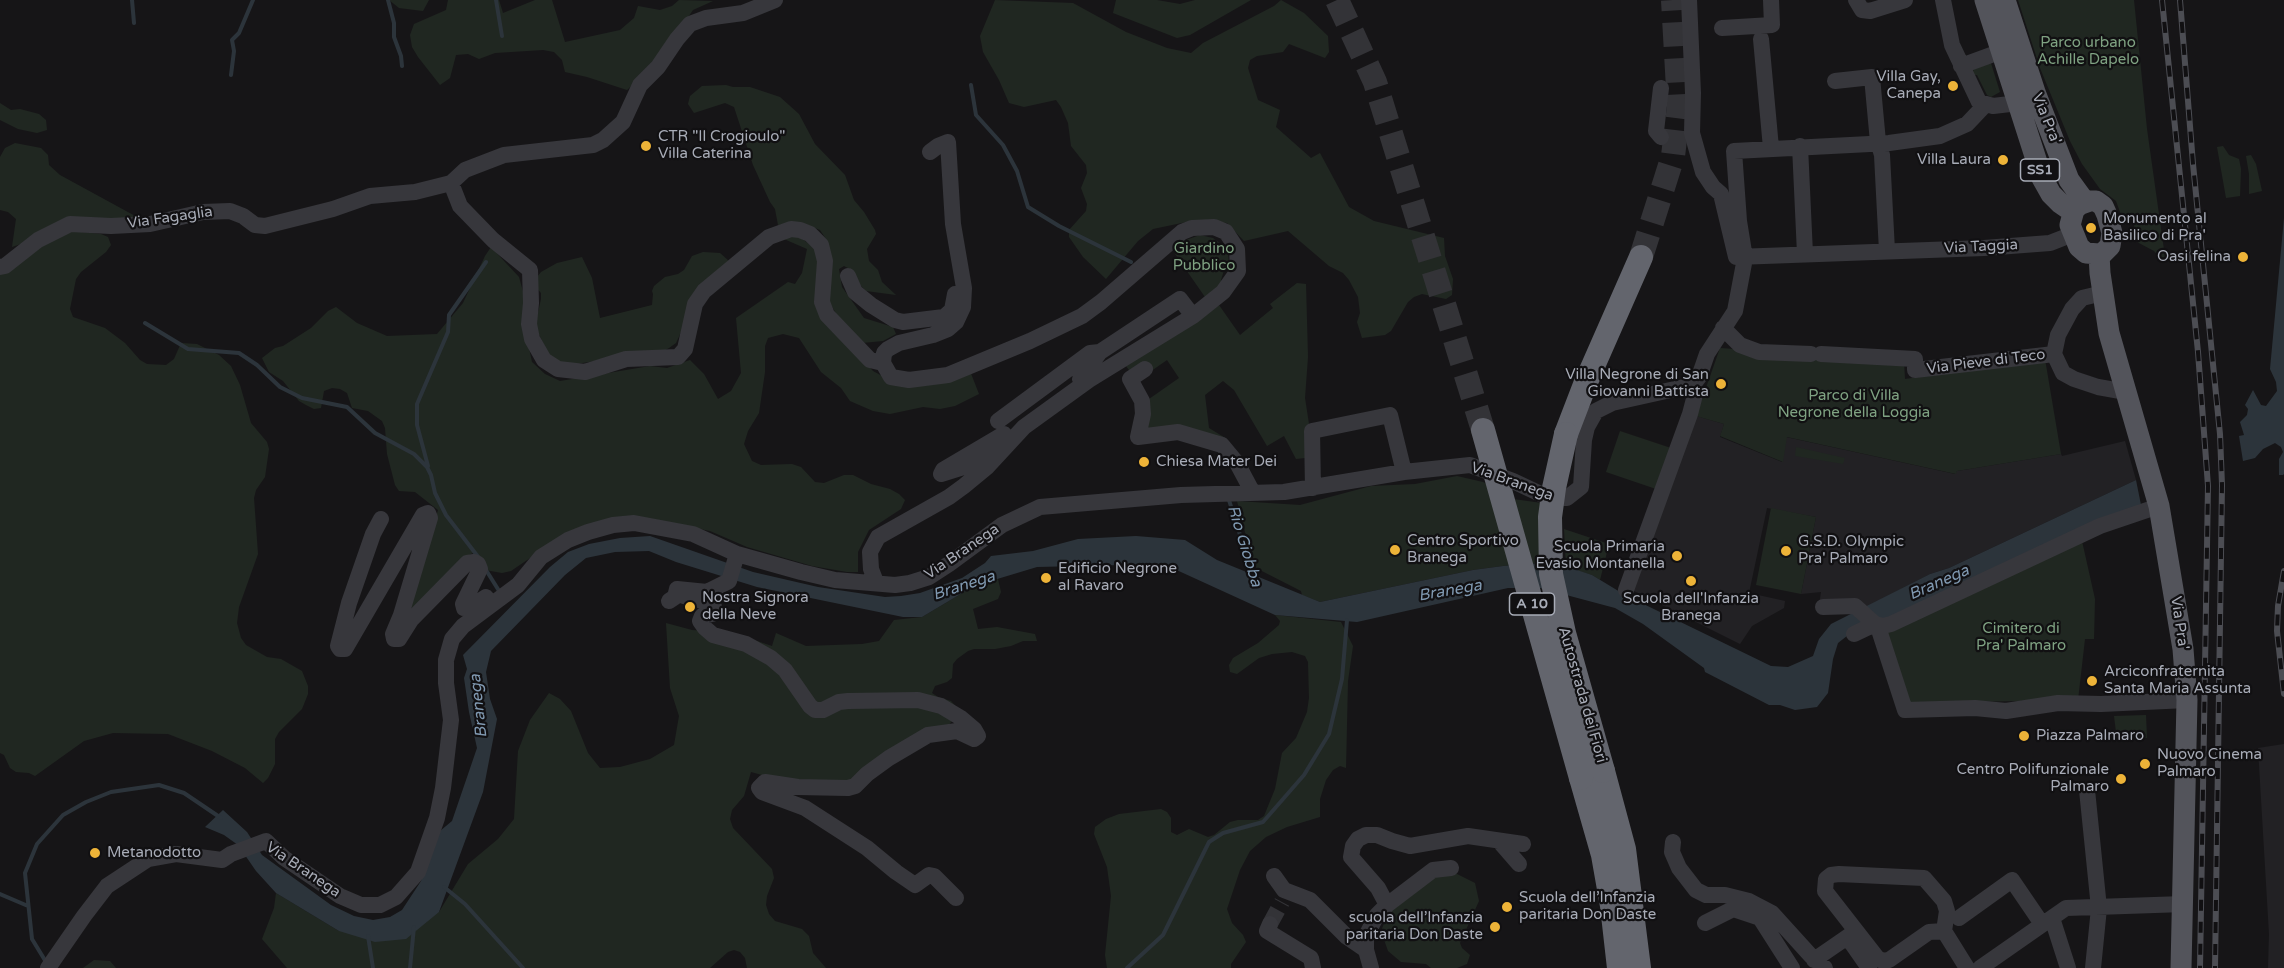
<!DOCTYPE html>
<meta charset="utf-8">
<style>
body{margin:0}
canvas{display:block;background:#161517}
</style>
<canvas width="2284" height="968"></canvas>
<script>
const ctx = document.querySelector('canvas').getContext('2d');
ctx.lineJoin = 'round';
function fill(path, color) {
  ctx.fillStyle = color;
  ctx.fill(path, 'evenodd');
}
function shape(rows) {
  const path = new Path2D();
  for (const r of rows) {
    path.moveTo(r[0], r[1]);
    for (let i = 2; i < r.length; i += 2) path.lineTo(r[i], r[i + 1]);
  }
  return path;
}
function strokePath(path, color, width, dash) {
  ctx.strokeStyle = color;
  ctx.lineWidth = width;
  ctx.lineCap = dash ? 'butt' : 'round';
  ctx.setLineDash(dash || []);
  ctx.stroke(path);
}
function drawText(font, color, halo, rows, align = 'center') {
  ctx.font = font + ' "Varela Round",sans-serif';
  ctx.lineWidth = 4.5;
  ctx.setLineDash([]);
  ctx.textBaseline = 'middle';
  ctx.strokeStyle = halo;
  ctx.fillStyle = color;
  for (const [text, x, y, turn = 0] of rows) {
    ctx.save();
    ctx.translate(x, y);
    ctx.rotate((+turn || 0) * Math.PI / 180);
    ctx.textAlign = isNaN(turn) ? turn : align;
    if (halo) ctx.strokeText(text, 0, 0);
    ctx.fillText(text, 0, 0);
    ctx.restore();
  }
}
fill(shape([
 [1693,415,1724,424,1720,437,1782,462,1786,437,1955,474,1957,471,2061,454,2062,456,2125,441,2136,480,1949,568,1930,574,1864,608,1819,606,1821,592,1801,594,1816,517,1767,508,1749,593,1785,601,1784,608,1752,626,1740,644,1630,589],
 [2284,744,2284,968,2268,968,2269,934,2258,748]
]), '#222124');
fill(shape([
 [389,0,429,0,423,11,399,8],
 [448,0,499,0,503,13,535,0,552,0,565,42,620,30,634,18,638,6,660,10,672,6,679,0,713,1,693,10,657,62,627,90,587,77,565,72,562,60,554,52,543,50,495,53,479,59,468,54,456,55,450,78,440,85,418,57,412,47,410,35,414,24,446,10],
 [995,0,1073,3,1126,32,1167,48,1191,53,1203,43,1274,6,1281,0,1304,13,1328,36,1329,52,1325,58,1289,44,1283,52,1257,56,1250,60,1248,68,1258,100,1280,110,1276,127,1311,158,1320,153,1349,207,1374,221,1444,238,1445,256,1453,279,1452,295,1446,299,1422,294,1414,297,1408,302,1391,331,1385,335,1362,338,1357,322,1360,313,1358,297,1349,280,1343,273,1329,266,1288,231,1244,241,1227,223,1196,220,1153,229,1138,241,1106,279,1083,257,1069,237,1069,230,1086,211,1087,204,1081,188,1087,173,1086,165,1071,146,1068,123,1061,107,1056,100,1024,107,1009,103,999,80,983,52,980,36],
 [1116,0,1157,0,1180,4,1195,0,1251,0,1190,35,1177,38,1113,13],
 [2018,0,2134,0,2147,129,2165,257,2160,258,2154,251,2137,242,2134,238,2134,223,2124,223,2116,201,2100,189,2082,164,2070,141,2040,68],
 [1990,60,2000,92,1991,97,1987,95,1977,75,1972,75,1976,62],
 [726,85,733,87,750,87,780,97,799,114,815,144,845,175,854,200,864,212,875,230,876,234,867,249,869,261,878,270,882,282,896,295,866,291,856,281,850,269,844,266,839,269,842,287,864,318,893,327,896,334,883,341,862,343,838,317,830,303,828,242,820,230,804,224,778,225,775,209,770,202,753,165,734,107,725,103,694,113,688,104,690,96,702,86],
 [0,103,11,110,20,109,39,114,46,120,47,130,37,133,18,129,0,120],
 [15,143,41,148,48,155,49,165,60,175,137,217,24,243,12,247,16,219,8,212,0,210,0,157,5,148],
 [2223,146,2229,155,2239,159,2241,169,2240,196,2226,198,2217,147],
 [2251,155,2256,164,2262,191,2249,194,2249,174,2246,156],
 [63,230,101,234,108,237,111,245,106,252,81,272,76,279,70,309,73,317,105,328,125,343,140,360,147,364,166,365,174,359,181,343,197,344,219,355,231,366,240,385,251,423,267,442,269,449,265,477,256,490,254,498,258,554,239,607,237,623,241,638,246,645,267,657,281,659,302,671,308,686,308,694,302,709,279,732,275,739,275,764,268,778,263,783,245,768,212,751,168,734,113,733,84,741,35,776,29,773,16,772,10,768,4,755,0,753,0,270],
 [794,233,816,249,823,317,873,371,895,383,970,371,979,394,955,406,940,409,923,407,890,414,873,411,850,401,841,388,821,372,799,338,783,334,768,338,765,346,765,372,759,413,748,431,744,444,752,461,761,465,792,464,801,467,815,482,824,483,844,475,853,475,871,484,890,489,899,494,905,500,901,509,869,530,858,552,858,572,847,572,812,566,747,547,710,531,661,521,552,543,511,571,502,573,485,570,482,558,473,553,465,557,407,618,438,510,415,492,399,491,395,485,387,454,385,428,382,421,368,411,352,408,347,393,340,389,332,388,324,391,321,408,314,409,306,405,299,401,283,381,269,372,262,358,275,348,283,346,311,328,328,311,336,307,357,323,387,336,437,334,463,303,485,256,491,247,519,277,524,295,525,329,532,362,545,374,560,381,650,366,667,368,690,360,704,374,718,399,731,391,741,373,736,318,788,282,795,284,802,273,807,249,784,239],
 [1200,235,1213,238,1221,244,1228,253,1229,263,1225,267,1221,280,1223,283,1205,297,1173,251,1186,240],
 [703,252,720,253,729,261,682,330,676,343,669,348,662,352,575,364,560,363,549,356,535,326,541,299,541,293,534,285,534,281,541,272,557,263,582,257,592,278,600,318,652,305,653,294,652,291,654,286,665,277,678,274,684,270,692,256],
 [1297,283,1306,284,1308,357,1305,398,1309,424,1306,426,1305,458,1296,459,1284,436,1267,446,1234,390,1223,381,1205,395,1209,428,1227,439,1225,444,1146,434,1149,399,1179,378,1167,360,1137,381,1126,366,1219,305,1240,335,1273,308,1270,304],
 [1720,348,1904,361,1905,379,2045,359,2061,454,1957,471,1956,474,1787,437,1783,462,1720,436,1724,424,1696,416],
 [1620,431,1671,448,1656,489,1606,472],
 [1796,447,1845,458,1843,464,1795,456],
 [1457,476,1483,482,1513,499,1542,503,1542,563,1503,566,1473,570,1320,602,1302,595,1301,591,1254,567,1237,501,1300,505,1371,486,1415,484],
 [1771,508,1816,517,1801,594,1756,585],
 [1564,529,1609,544,1600,580,1592,575,1566,567],
 [2082,541,2095,599,2094,639,2085,639,2078,700,1905,703,1883,633],
 [998,579,1001,592,998,599,973,609,978,629,997,627,1035,634,1037,641,1023,641,1011,646,995,649,974,649,968,651,957,659,953,664,952,678,947,682,935,686,932,693,938,697,951,701,960,711,948,726,851,783,784,781,751,772,744,796,732,810,730,819,733,828,772,869,774,878,767,896,766,905,769,914,775,921,802,929,809,936,813,953,826,968,747,968,745,958,740,952,734,950,728,952,710,968,287,968,262,939,274,908,276,893,339,931,439,912,468,864,498,839,514,819,518,751,530,720,549,693,560,699,571,711,588,753,600,768,620,767,650,759,674,745,679,716,670,688,666,623,692,630,733,633,772,646,776,633,806,646,862,644,879,641,894,620,922,617,974,586],
 [1275,615,1341,622,1353,646,1348,681,1346,768,1340,766,1333,770,1326,780,1320,799,1320,817,1287,827,1266,837,1250,851,1240,870,1227,909,1232,923,1243,935,1246,942,1231,964,1231,968,1107,968,1105,955,1111,896,1107,867,1094,834,1095,827,1106,819,1119,814,1161,809,1167,812,1171,818,1171,832,1177,835,1189,829,1208,837,1214,835,1230,822,1238,820,1258,820,1264,816,1275,789,1282,753,1296,738,1307,712,1309,698,1308,662,1305,656,1292,652,1272,654,1259,658,1237,674,1230,672,1229,665,1233,658,1258,643,1279,625,1280,621],
 [2146,715,2147,738,2117,740,2114,716],
 [1455,873,1475,883,1479,901,1460,943,1462,948,1470,955,1467,964,1457,968,1431,968,1426,964,1401,962,1388,951,1381,931,1389,911,1438,874],
 [94,960,110,961,116,968,83,968]
]), '#202721');
fill(shape([
 [2284,218,2284,474,2283,475,2279,475,2279,459,2283,452,2281,447,2275,443,2263,449,2255,458,2243,461,2239,436,2244,435,2240,422,2247,415,2248,409,2245,405,2253,390,2261,405,2266,406,2277,391,2276,382,2270,369],
 [2136,480,2141,505,1892,619,1861,625,1838,643,1833,659,1828,693,1817,707,1795,710,1780,705,1769,705,1705,672,1704,668,1643,624,1615,608,1540,588,1508,588,1357,622,1275,615,1170,567,1122,565,1037,567,974,586,922,617,903,617,757,587,676,562,649,551,615,552,586,558,565,575,491,651,486,672,490,699,497,719,483,792,439,912,406,939,375,942,339,931,276,893,256,871,238,845,224,835,205,827,223,810,247,832,262,855,331,905,354,916,373,920,390,917,402,910,421,881,440,831,452,821,477,748,469,712,464,678,467,669,463,655,550,567,568,552,589,544,620,538,650,536,753,572,818,587,885,597,901,596,920,593,962,578,985,563,991,556,1033,551,1078,539,1136,536,1185,540,1217,560,1320,602,1473,570,1503,566,1542,563,1568,567,1592,575,1625,595,1771,666,1788,667,1813,656,1819,639,1831,624,1930,574,1949,568]
]), '#2c343b');
strokePath(shape([
 [132,0,134,23],
 [388,0,394,23,394,37,401,56,402,66],
 [496,0,502,36],
 [231,75,234,51,232,40,239,33,253,0],
 [971,85,976,115,1003,145,1017,171,1028,207,1059,226,1131,262],
 [145,323,188,349,239,353,257,365,280,387,302,398,347,407,375,433,414,454,427,467,431,475,435,493,446,515,479,558],
 [428,466,417,425,417,404,448,332,449,315,486,262],
 [1228,497,1254,579],
 [486,570,501,594],
 [444,887,465,904,523,968],
 [0,894,28,906],
 [368,936,373,968],
 [46,962,32,939,25,873,37,844,63,815,86,802,111,792,159,785,184,793,221,818],
 [410,968,414,927],
 [1127,968,1163,935,1209,842,1223,833,1263,822,1304,775,1329,734,1342,679,1347,620]
]), '#2c343b', 4);
strokePath(shape([
 [1661,137,1686,142],
 [1270,924,1282,902]
]), '#333337', 16, [16, 8]);
strokePath(shape([
 [1337,0,1375,82,1483,430],
 [1641,257,1673,156,1679,106,1673,0]
]), '#333337', 24, [24, 12]);
strokePath(shape([
 [1689,0,1693,93,1692,133,1703,172,1713,187,1721,194,1736,257,1984,248,2050,243,2073,234],
 [1856,0,1862,10,1870,11,1905,0],
 [1943,0,1952,45,1979,102,1993,106,2010,104,2019,107,2027,114],
 [1722,28,1772,25,1771,0],
 [1761,39,1771,148],
 [1961,66,2002,51],
 [1835,81,1872,77,1878,142,1882,155,1887,251],
 [1661,137,1656,131,1661,88],
 [1800,146,1805,254],
 [451,183,460,206,493,240,530,270,531,303,529,324,532,339,544,360,558,369,585,372,626,359,678,357,685,349,695,304,704,291,769,237,791,229,800,230,810,234,821,245,825,261,822,302,827,315,870,360,883,363],
 [0,267,5,266,38,240,70,224,111,226,150,224,203,212,230,211,243,216,255,225,265,226,333,209,370,196,415,192,451,183,465,170,504,155,593,145,603,140,623,122,640,85,658,67,677,39,690,24,706,18,743,13,775,0],
 [848,276,855,292,871,305,895,320,903,322,944,317,952,310,955,294],
 [2103,293,2082,298,2072,309,2058,335,2054,354,2063,373,2074,379,2098,387,2126,392],
 [1723,328,1740,345,1759,352,1811,354],
 [1821,354,1915,359,1915,370,2054,354],
 [1145,369,1130,379,1142,401,1143,414,1138,437,1178,432,1222,445,1237,463,1253,493],
 [1080,379,1100,352,1180,299,1193,316],
 [998,421,1090,353,1100,352],
 [990,450,976,463,941,474,943,470,1004,434],
 [1313,488,1312,431,1390,415,1404,472],
 [381,519,373,534,349,603,338,646,340,649,345,649,423,515,428,513,430,518,401,615,393,634,394,639,399,639,411,620,467,563,474,562,478,564,480,569,463,604,464,608,469,608,486,597],
 [876,582,871,569,870,552,878,537,949,497,964,486,987,467,1024,427,1089,380,1193,316,1223,292,1238,271,1237,249,1226,232,1214,227,1192,228,1182,232,1101,302,1082,316,1030,341,948,375,909,380,891,377,883,363,884,353,888,349,899,343,933,335,948,329,956,322,963,307,964,288,953,224,948,142,938,146,930,152],
 [677,589,684,596,710,603,714,607,712,614,702,616,700,621,705,628,713,635,746,644,771,658,785,670,810,706,815,710,823,710,839,702,848,701,918,700,941,706,961,718,974,729,978,736,974,739,957,731,928,735,889,758,867,774,855,786,848,788,798,787,765,782,759,788,762,792,805,808,867,848,896,872,915,885,929,875,934,876,956,898],
 [1626,590,1690,414,1695,395,1693,385],
 [669,601,675,597,677,589,707,592,729,581,737,554],
 [1823,607,1855,606,1875,624],
 [1883,626,1880,633,1905,710,1975,708,2006,711,2058,703,2101,704,2187,700],
 [1854,634,1875,624,1883,626,1891,624,2100,526,2159,506],
 [2087,790,2099,908,2093,968],
 [1499,841,1519,864],
 [1673,842,1672,852,1679,868,1696,890,1706,895,1725,895,1749,901,1772,913,1811,956,1825,968],
 [1274,876,1284,890,1310,900,1347,937,1366,950],
 [1387,905,1433,870,1451,868],
 [1959,918,2012,880,2042,924],
 [2052,918,2068,968],
 [1705,923,1733,909,1760,918,1792,968],
 [1270,924,1267,931,1311,958,1313,968],
 [1944,931,1929,932,1889,960,1883,961,1878,959,1825,891,1826,879,1831,875,1839,874,1924,878,1944,901,1947,911,1944,931,1967,968],
 [1848,938,1869,968],
 [1814,960,1856,931],
 [48,968,84,916,107,886,148,859,176,854,222,860,231,854,266,841,284,858,340,896,361,905,380,905,396,897,418,872,437,818,443,788,451,720,446,683,446,660,452,639,463,626,518,585,541,557,568,540,588,532,613,525,634,523,693,534,737,554,801,572,835,580,895,585,910,583,929,577,949,564,1002,525,1040,507,1181,495,1284,492,1404,472,1470,465,1513,481,1549,498,1567,498,1581,487,1584,440,1587,427,1596,411,1612,403,1693,385,1699,377,1707,354,1735,311,1745,258,1739,221,1734,151,1889,143,1940,136,1967,124,1985,105],
 [1371,968,1366,950,1366,936,1377,915,1387,905,1378,888,1351,857,1353,846,1358,839,1366,835,1377,835,1392,841,1410,846,1468,836,1523,844],
 [1980,968,2066,908,2184,904]
]), '#37373c', 16);
strokePath(shape([
 [1985,0,2042,178,2051,194,2060,203,2073,212],
 [2005,0,2035,92,2069,180,2085,202],
 [2090,201,2096,201,2103,206,2107,215,2112,233,2110,246,2103,253,2099,254,2086,253,2079,247,2070,225,2074,210,2079,205,2090,201],
 [2099,254,2100,273,2109,333,2159,506,2183,649,2187,700,2181,968]
]), '#53545b', 21);
strokePath(shape([
 [1566,434,1586,382,1641,257],
 [1603,771,1624,849,1639,968],
 [1581,778,1603,855,1612,906,1619,968]
]), '#63656d', 24);
const rail = shape([
 [2162,0,2198,352,2208,486,2200,968],
 [2180,0,2193,164,2220,434,2222,485,2215,968],
 [2284,571,2278,606,2277,631,2284,694]
]);
strokePath(rail, '#4c4d53', 6);
strokePath(rail, '#111012', 4, [11]);
strokePath(shape([
 [1483,430,1581,778],
 [1566,434,1554,488,1550,517,1551,574,1564,633,1603,771]
]), '#63656d', 24);
for (const [x, y, r, color] of [
 [1953,86,6,"#edb338"],
 [646,146,6,"#edb338"],
 [2003,160,6,"#edb338"],
 [2091,228,6,"#edb338"],
 [2243,257,6,"#edb338"],
 [1721,384,6,"#edb338"],
 [1144,462,6,"#edb338"],
 [1395,550,6,"#edb338"],
 [1786,551,6,"#edb338"],
 [1677,556,6,"#edb338"],
 [1046,578,6,"#edb338"],
 [1691,581,6,"#edb338"],
 [690,607,6,"#edb338"],
 [2092,681,6,"#edb338"],
 [2024,736,6,"#edb338"],
 [2145,764,6,"#edb338"],
 [2121,779,6,"#edb338"],
 [95,853,6,"#edb338"],
 [1507,907,6,"#edb338"],
 [1495,927,6,"#edb338"]
]) {
  const dot = new Path2D();
  dot.arc(x, y, r, 0, 2 * Math.PI);
  ctx.fillStyle = color;
  ctx.fill(dot);
  strokePath(dot, '#111012', 2);
}
for (const [x, y, w] of [
 [2040,170,39],
 [1532,604,45]
]) {
  const box = new Path2D();
  box.roundRect(x - w / 2, y - 11, w, 22, 4.5);
  ctx.fillStyle = '#111012';
  ctx.fill(box);
  strokePath(box, '#a8acb7', 1.5);
}
drawText('bold 14px', '#a8acb7', null, [
 ["SS1",2040,170],
 ["A 10",1532,604]
]);
drawText('15px', '#7fa282', '#111012', [
 ["Parco urbano",2088,43],
 ["Achille Dapelo",2088,60],
 ["Giardino",1204,249],
 ["Pubblico",1204,266],
 ["Parco di Villa",1854,396],
 ["Negrone della Loggia",1854,413],
 ["Cimitero di",2021,629],
 ["Pra' Palmaro",2021,646]
]);
drawText('15px', '#a8acb7', '#111012', [
 ["Villa Gay,",1941,77,"right"],
 ["Canepa",1941,94,"right"],
 ["CTR \"Il Crogioulo\"",658,137],
 ["Villa Caterina",658,154],
 ["Villa Laura",1991,160,"right"],
 ["Monumento al",2103,219],
 ["Basilico di Pra'",2103,236],
 ["Oasi felina",2231,257,"right"],
 ["Villa Negrone di San",1709,375,"right"],
 ["Giovanni Battista",1709,392,"right"],
 ["Chiesa Mater Dei",1156,462],
 ["Centro Sportivo",1407,541],
 ["Branega",1407,558],
 ["G.S.D. Olympic",1798,542],
 ["Pra' Palmaro",1798,559],
 ["Scuola Primaria",1665,547,"right"],
 ["Evasio Montanella",1665,564,"right"],
 ["Edificio Negrone",1058,569],
 ["al Ravaro",1058,586],
 ["Nostra Signora",702,598],
 ["della Neve",702,615],
 ["Scuola dell'Infanzia",1691,599,"center"],
 ["Branega",1691,616,"center"],
 ["Arciconfraternita",2104,672],
 ["Santa Maria Assunta",2104,689],
 ["Piazza Palmaro",2036,736],
 ["Nuovo Cinema",2157,755],
 ["Palmaro",2157,772],
 ["Centro Polifunzionale",2109,770,"right"],
 ["Palmaro",2109,787,"right"],
 ["Metanodotto",107,853],
 ["Scuola dell’Infanzia",1519,898],
 ["paritaria Don Daste",1519,915],
 ["scuola dell’Infanzia",1483,918,"right"],
 ["paritaria Don Daste",1483,935,"right"]
], 'left');
drawText('15px', '#a8acb7', '#111012', [
 ["Via Pra'",2046,119,68],
 ["Via Fagaglia",170,218,-8],
 ["Via Taggia",1981,247,-3],
 ["Via Pieve di Teco",1986,362,-7],
 ["Via Branega",1512,482,20],
 ["Via Branega",962,552,-34],
 ["Via Pra'",2179,623,82],
 ["Autostrada dei Fiori",1582,695,74],
 ["Via Branega",303,870,34]
]);
drawText('italic 16px', '#8099b1', '#111012', [
 ["Rio Giobba",1244,546,73],
 ["Branega",1939,583,-24],
 ["Branega",964,586,-18],
 ["Branega",1450,591,-10],
 ["Branega",479,706,-96]
]);
</script>
